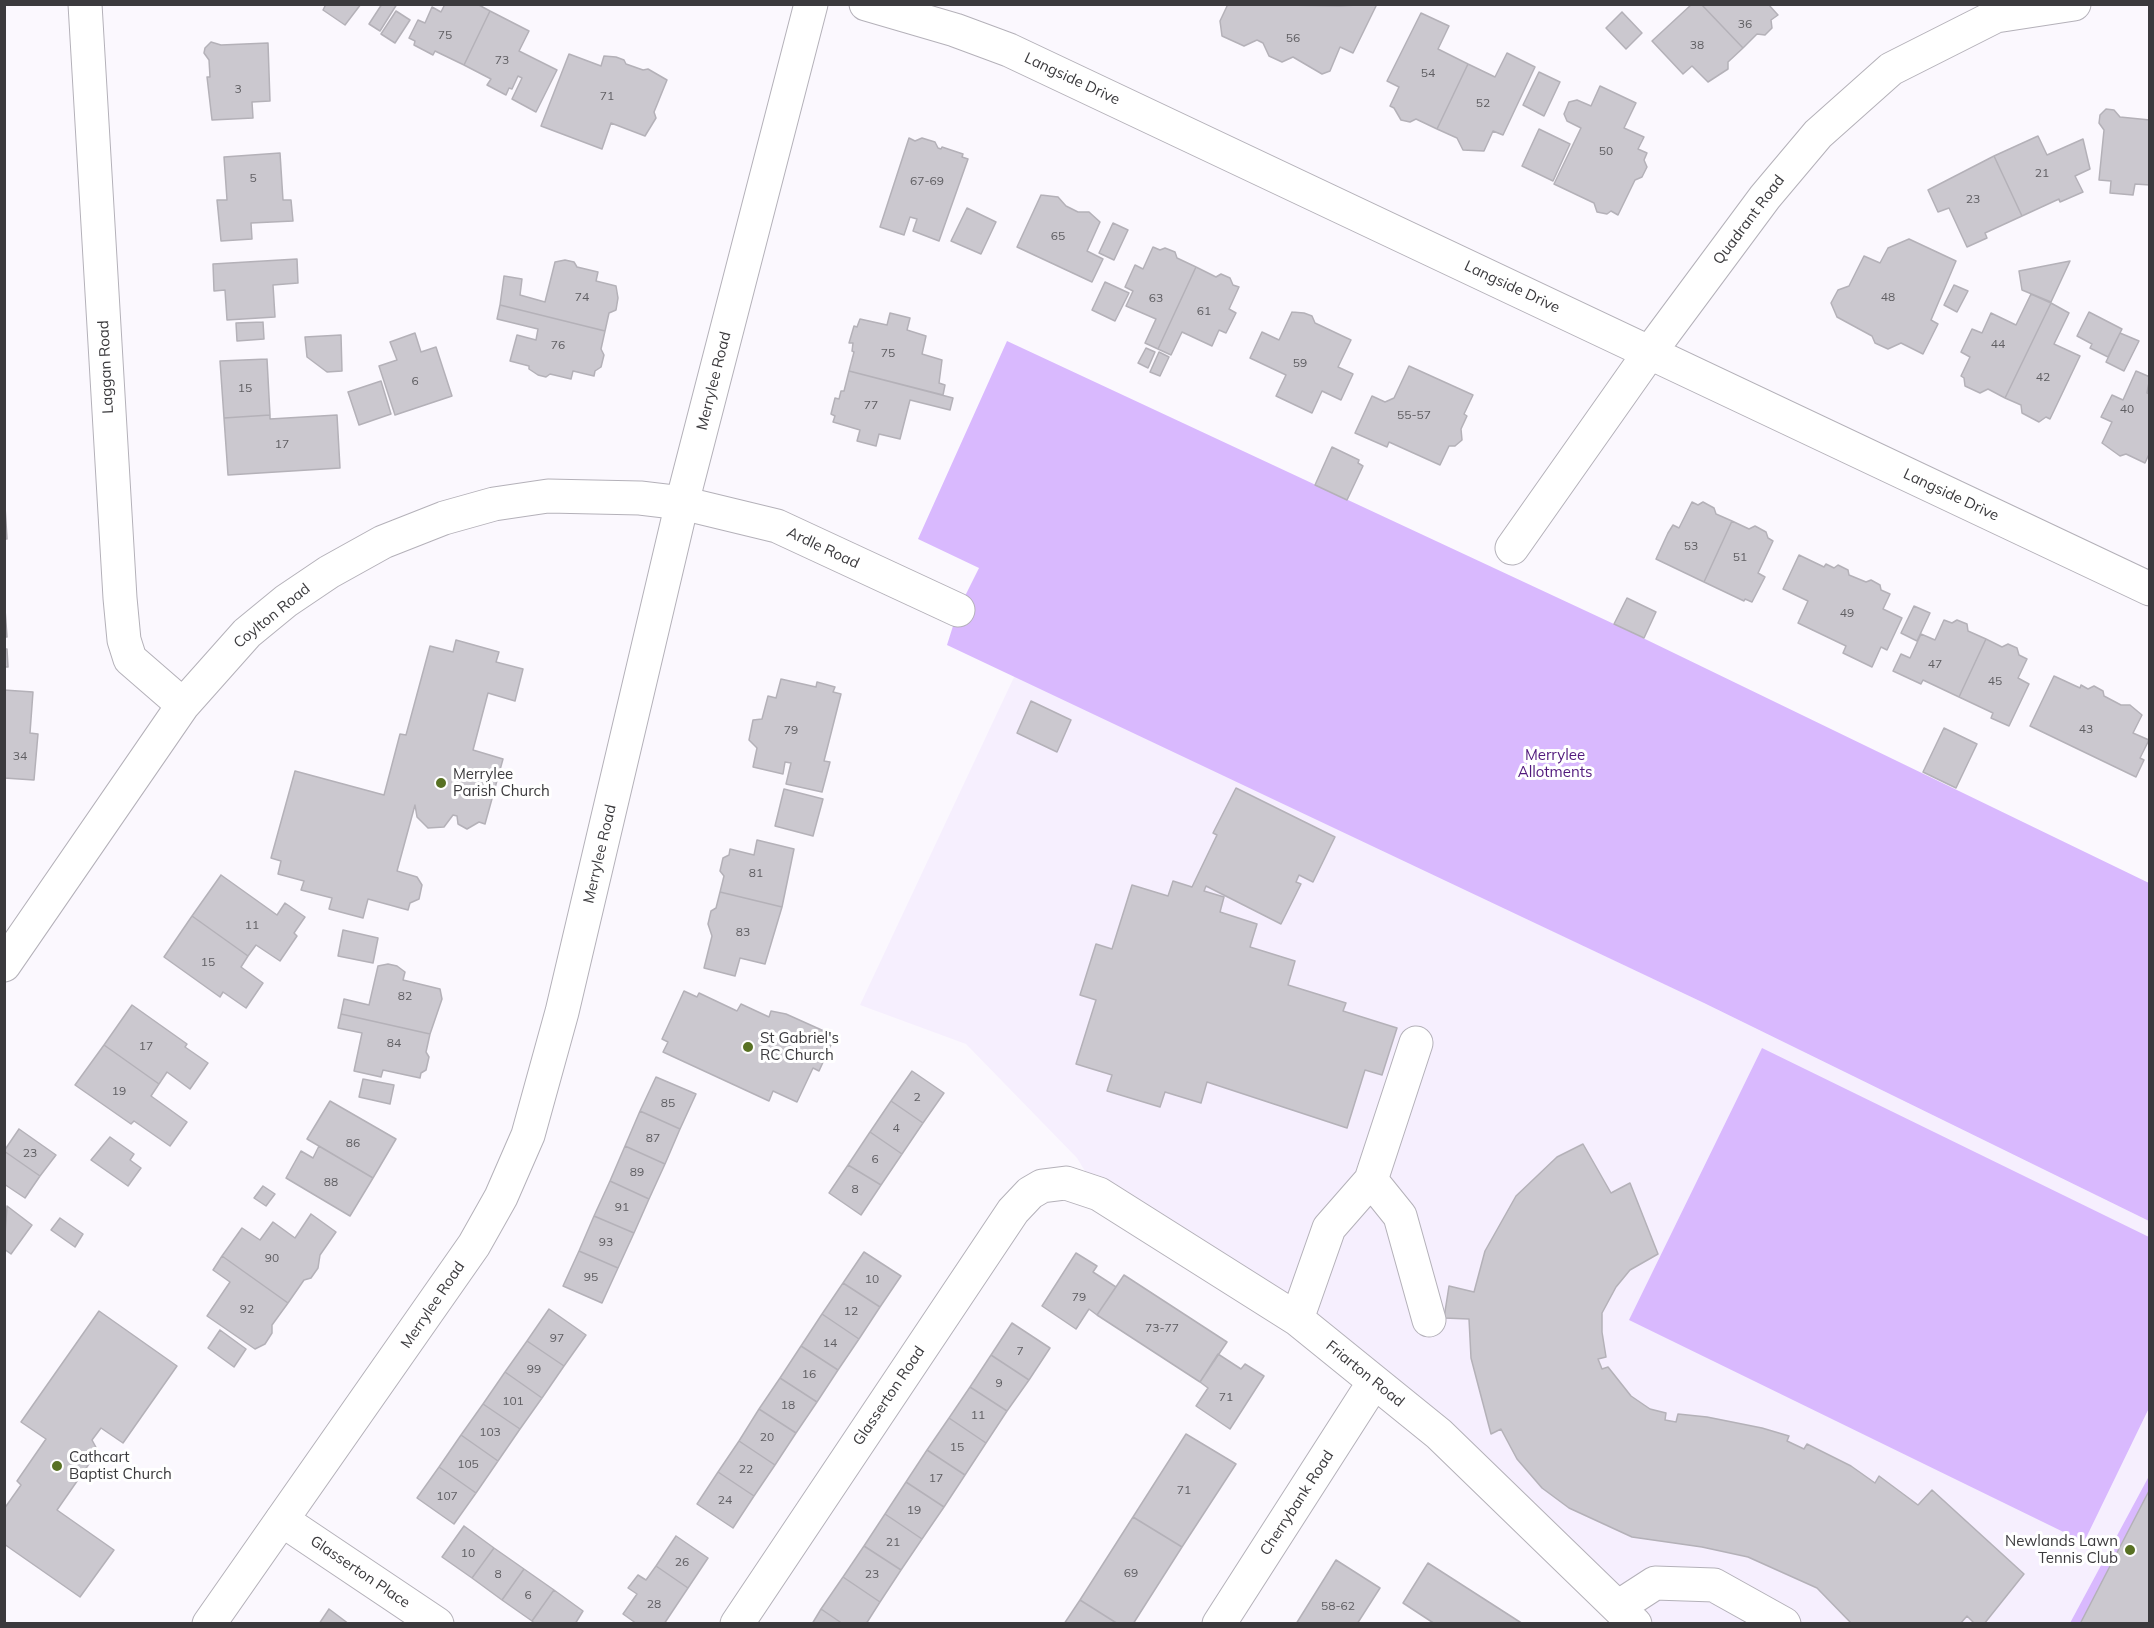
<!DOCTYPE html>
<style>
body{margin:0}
#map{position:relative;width:2154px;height:1628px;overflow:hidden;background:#fbf8fe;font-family:Mulish,sans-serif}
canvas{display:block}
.frame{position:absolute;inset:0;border:6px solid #3b3a3d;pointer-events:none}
</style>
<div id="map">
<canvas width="2154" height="1628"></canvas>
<div class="frame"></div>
</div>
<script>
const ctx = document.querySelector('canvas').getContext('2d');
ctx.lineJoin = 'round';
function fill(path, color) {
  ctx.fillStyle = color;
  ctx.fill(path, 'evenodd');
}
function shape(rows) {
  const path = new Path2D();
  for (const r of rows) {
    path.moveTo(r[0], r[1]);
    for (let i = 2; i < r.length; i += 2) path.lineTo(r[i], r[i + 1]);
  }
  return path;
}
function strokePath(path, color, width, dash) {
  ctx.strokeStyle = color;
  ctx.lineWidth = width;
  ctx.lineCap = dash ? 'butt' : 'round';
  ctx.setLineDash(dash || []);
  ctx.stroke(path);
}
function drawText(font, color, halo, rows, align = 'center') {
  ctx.font = font + ' Mulish,sans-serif';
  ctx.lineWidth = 6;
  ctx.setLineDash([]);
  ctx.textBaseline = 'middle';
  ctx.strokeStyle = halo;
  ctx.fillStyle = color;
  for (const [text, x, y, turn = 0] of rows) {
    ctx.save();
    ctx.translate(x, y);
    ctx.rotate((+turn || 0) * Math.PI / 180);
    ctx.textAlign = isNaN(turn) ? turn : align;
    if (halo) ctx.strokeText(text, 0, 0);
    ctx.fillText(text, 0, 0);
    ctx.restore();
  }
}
fill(shape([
 [1015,675,1704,1003,2149,1221,2149,1476,2070,1623,1635,1623,1439,1434,1099,1194,1077,1158,966,1044,860,1005]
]), '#f6effe');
fill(shape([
 [1007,341,1614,624,2149,883,2149,1221,1704,1003,947,645,958,610,979,568,918,539],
 [1762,1048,2149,1237,2149,1408,2084,1542,1629,1320],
 [2149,1476,2149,1623,2070,1623]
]), '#d9b9fe');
const building = shape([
 [326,4,361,4,345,25,323,10,326,4],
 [382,4,397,4,380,31,369,24,382,4],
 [445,4,477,4,490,11,464,65,435,51,433,55,414,45,415,41,409,38,418,20,425,23,432,7,441,12,445,4],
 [1228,4,1339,6,1377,4,1353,53,1340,47,1330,71,1322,74,1293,57,1282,62,1269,56,1263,43,1257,40,1244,46,1222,36,1220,21,1228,4],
 [1692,4,1701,4,1743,48,1728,62,1728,69,1708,82,1692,66,1683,74,1652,41,1692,4],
 [1701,4,1768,4,1778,15,1771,20,1772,28,1765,35,1757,34,1743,48,1701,4],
 [396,11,410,20,395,43,381,34,396,11],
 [490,11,529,31,519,51,557,70,536,112,512,99,522,78,518,76,512,89,509,88,506,95,487,85,491,79,464,65,490,11],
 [1622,12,1642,33,1626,49,1606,28,1622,12],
 [1421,13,1449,26,1438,49,1468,64,1437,129,1416,119,1410,122,1401,120,1394,108,1390,106,1399,87,1387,81,1421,13],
 [211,42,221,45,268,43,270,101,252,102,253,118,212,120,207,77,210,77,209,60,204,53,205,48,211,42],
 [1507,53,1535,67,1503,135,1493,131,1484,151,1463,150,1457,138,1437,129,1468,64,1495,77,1507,53],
 [569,54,601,66,604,56,616,57,624,60,626,64,643,70,648,69,667,80,654,112,656,118,645,136,611,123,602,149,541,126,569,54],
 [1539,72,1560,82,1544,116,1523,105,1539,72],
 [1600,86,1636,103,1624,128,1644,137,1638,149,1647,153,1644,160,1647,167,1642,177,1635,180,1618,215,1611,211,1607,214,1597,212,1594,203,1554,184,1581,128,1567,121,1564,114,1569,102,1577,100,1591,106,1600,86],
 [2106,109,2114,110,2120,117,2150,120,2150,185,2135,184,2133,195,2110,193,2111,181,2099,180,2104,130,2099,123,2100,115,2106,109],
 [1539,129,1570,144,1553,181,1522,166,1539,129],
 [2038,136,2047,155,2083,139,2090,169,2075,176,2083,192,2060,202,2059,199,2022,216,1994,156,2038,136],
 [909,138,915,141,922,138,935,142,938,148,941,149,942,147,963,154,962,157,968,159,939,241,913,231,917,219,910,217,904,235,880,227,909,138],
 [280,153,283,200,291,200,293,221,251,223,252,239,221,241,217,200,227,200,224,157,280,153],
 [1994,156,2022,216,1985,233,1987,238,1967,247,1949,208,1938,212,1928,190,1994,156],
 [1041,195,1058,197,1066,206,1078,212,1089,212,1100,222,1087,251,1103,259,1092,282,1017,247,1041,195],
 [967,208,996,222,981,254,951,241,967,208],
 [1113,223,1128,230,1114,260,1099,253,1113,223],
 [1909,239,1956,261,1931,320,1938,324,1923,354,1901,343,1888,349,1875,343,1872,336,1837,317,1831,303,1838,290,1849,286,1864,256,1880,263,1888,248,1909,239],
 [1153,247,1160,250,1165,248,1175,252,1177,258,1196,267,1158,349,1145,343,1156,319,1126,306,1133,291,1125,287,1135,265,1143,269,1153,247],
 [297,259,298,283,273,285,275,317,227,320,225,290,214,291,213,264,297,259],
 [565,260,574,262,577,267,598,272,596,281,616,286,618,298,616,310,609,313,605,331,500,305,504,276,522,279,520,295,545,302,555,262,565,260],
 [2070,261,2051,302,2022,290,2019,271,2070,261],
 [1196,267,1216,277,1221,274,1230,278,1233,285,1239,287,1229,309,1236,313,1226,333,1219,330,1212,346,1182,332,1171,355,1158,349,1196,267],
 [1105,282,1129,293,1115,321,1092,310,1105,282],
 [1954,285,1968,291,1957,312,1944,305,1954,285],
 [2031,294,2051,303,2005,398,1988,389,1980,393,1965,386,1964,378,1961,376,1970,357,1961,352,1972,329,1982,333,1991,313,2016,325,2031,294],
 [2051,303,2069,313,2054,344,2080,356,2050,419,2046,417,2039,422,2022,413,2021,405,2005,398,2051,303],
 [500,305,605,331,601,349,604,355,601,367,595,371,594,376,573,371,571,379,550,374,546,377,538,375,529,369,529,366,510,361,517,335,536,340,538,329,497,319,500,305],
 [1292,312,1304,313,1312,316,1315,323,1351,340,1338,367,1353,374,1341,400,1322,391,1312,413,1276,396,1286,375,1250,358,1262,332,1279,340,1292,312],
 [2089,312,2122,329,2108,357,2090,348,2092,344,2077,336,2089,312],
 [890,313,910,318,907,330,926,336,922,354,942,360,939,383,945,385,943,395,849,371,854,352,852,351,853,343,849,343,854,326,857,327,860,319,887,325,890,313],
 [263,322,264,339,237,341,236,323,263,322],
 [415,333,421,352,436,347,452,396,395,415,379,366,397,360,390,342,415,333],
 [2120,333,2139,341,2124,371,2106,362,2120,333],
 [341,335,342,371,327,372,307,357,305,337,341,335],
 [1146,348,1155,352,1148,368,1138,363,1146,348],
 [1159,352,1169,357,1160,376,1150,372,1159,352],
 [267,359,270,415,224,418,220,361,267,359],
 [1409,366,1473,395,1464,414,1467,416,1461,429,1462,440,1455,446,1449,446,1440,465,1389,442,1387,447,1355,433,1372,396,1385,402,1394,398,1409,366],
 [849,371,953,398,950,410,910,400,900,439,879,434,876,446,857,441,860,430,833,422,835,416,831,414,835,398,839,399,841,391,844,391,849,371],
 [2136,371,2150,377,2147,393,2150,394,2150,452,2145,463,2126,454,2120,456,2102,443,2112,422,2101,417,2112,395,2123,400,2136,371],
 [381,381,391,414,359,425,348,392,381,381],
 [270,415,270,419,337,415,340,468,228,475,224,418,270,415],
 [1332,447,1359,460,1358,463,1363,466,1347,500,1315,485,1332,447],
 [4,490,7,539,4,539,4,490],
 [1692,502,1698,505,1703,502,1714,508,1716,514,1732,521,1704,582,1656,559,1668,533,1673,525,1679,528,1692,502],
 [1732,521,1749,529,1755,526,1766,532,1768,538,1773,541,1758,573,1765,577,1752,602,1745,599,1744,601,1704,582,1732,521],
 [1799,555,1824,567,1826,564,1834,568,1838,565,1848,570,1849,575,1866,582,1871,580,1880,585,1881,590,1890,594,1883,609,1902,618,1887,650,1881,647,1872,667,1843,653,1846,646,1798,623,1808,601,1783,589,1799,555],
 [4,595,7,637,4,637,4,595],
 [1627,598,1656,612,1644,638,1614,624,1627,598],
 [1914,606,1930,613,1917,641,1901,633,1914,606],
 [1944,620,1952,623,1957,620,1967,624,1968,631,1986,639,1959,697,1923,680,1921,684,1893,671,1901,654,1910,658,1921,634,1935,640,1944,620],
 [1986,639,2002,647,2008,644,2017,648,2019,655,2027,659,2018,678,2029,684,2009,726,1991,718,1993,713,1959,697,1986,639],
 [456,640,499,652,496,662,523,669,515,701,488,693,473,750,503,759,485,824,479,822,467,829,458,824,457,816,453,815,444,827,428,828,417,817,415,805,397,871,417,877,422,885,419,899,410,903,408,910,368,899,363,918,329,909,332,898,301,890,304,881,278,874,281,861,271,858,295,771,384,795,400,734,406,735,430,646,453,652,456,640],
 [4,649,7,649,8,667,4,667,4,649],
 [2054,676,2080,688,2081,685,2088,689,2094,686,2103,691,2104,696,2121,705,2130,705,2142,715,2133,733,2149,740,2140,758,2144,760,2136,777,2030,726,2054,676],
 [781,679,816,687,817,682,835,687,833,692,841,694,824,761,830,762,822,792,786,784,791,763,785,762,783,774,753,767,757,748,749,740,753,720,762,719,768,696,776,698,781,679],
 [4,690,33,692,30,733,38,734,34,780,4,778,4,690],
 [1031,701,1071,720,1057,752,1017,733,1031,701],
 [1944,728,1977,744,1956,788,1923,772,1944,728],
 [1236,788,1335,837,1313,882,1299,875,1296,882,1301,884,1281,924,1206,886,1204,891,1224,897,1220,912,1257,924,1250,947,1295,961,1288,985,1346,1003,1343,1011,1397,1028,1382,1075,1365,1070,1347,1128,1207,1082,1201,1103,1165,1092,1160,1107,1107,1091,1112,1075,1076,1064,1096,1000,1080,995,1096,944,1112,949,1132,885,1168,896,1173,881,1192,887,1217,835,1213,833,1236,788],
 [784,789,823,799,813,836,775,826,784,789],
 [757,840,794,849,782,907,720,892,724,876,720,871,723,858,729,855,730,849,754,855,757,840],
 [221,875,277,915,285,903,305,917,294,933,297,936,280,961,256,945,248,956,192,916,221,875],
 [720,892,782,907,765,964,740,958,735,976,704,968,712,936,708,924,711,911,716,908,720,892],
 [192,916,248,956,241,967,263,983,246,1008,223,992,220,997,164,957,192,916],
 [343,930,378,938,373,963,338,956,343,930],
 [388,964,397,966,405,972,403,980,440,989,442,999,430,1034,341,1014,344,999,369,1005,378,966,388,964],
 [684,991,697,997,699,993,737,1011,741,1004,769,1017,771,1011,786,1014,835,1036,819,1071,813,1068,797,1102,773,1091,769,1101,663,1052,668,1042,662,1039,684,991],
 [132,1005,187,1044,185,1047,208,1063,190,1089,167,1072,159,1084,104,1045,132,1005],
 [341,1014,430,1034,426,1052,429,1057,426,1070,421,1073,420,1078,383,1070,381,1077,354,1071,362,1033,338,1028,341,1014],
 [104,1045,159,1084,151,1096,187,1122,170,1146,134,1121,131,1124,75,1085,104,1045],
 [912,1071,944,1093,923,1123,891,1101,912,1071],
 [656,1077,696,1094,680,1129,640,1111,656,1077],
 [363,1079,394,1085,390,1104,359,1097,363,1079],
 [330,1101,396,1139,373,1178,307,1139,330,1101],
 [891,1101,923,1123,902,1154,870,1132,891,1101],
 [640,1111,680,1129,665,1164,625,1146,640,1111],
 [19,1129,56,1155,40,1176,4,1151,19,1129],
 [870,1132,902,1154,881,1185,848,1165,870,1132],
 [110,1137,134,1154,130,1160,141,1168,128,1186,91,1160,110,1137],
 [1583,1144,1611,1193,1630,1183,1658,1254,1630,1270,1616,1287,1602,1313,1602,1332,1606,1357,1598,1359,1602,1369,1608,1367,1631,1396,1650,1409,1666,1413,1665,1420,1676,1422,1678,1414,1707,1417,1762,1428,1789,1436,1787,1441,1804,1449,1807,1444,1851,1466,1875,1483,1879,1476,1918,1505,1932,1490,2024,1574,1984,1624,1975,1624,1967,1616,1960,1624,1852,1624,1817,1588,1748,1557,1702,1547,1632,1537,1569,1508,1542,1488,1517,1459,1501,1429,1491,1434,1471,1358,1469,1319,1444,1318,1449,1286,1474,1292,1485,1251,1516,1196,1557,1157,1583,1144],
 [319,1146,373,1178,350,1216,286,1178,301,1151,313,1158,319,1146],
 [625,1146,665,1164,649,1199,610,1181,625,1146],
 [4,1151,40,1176,25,1198,4,1184,4,1151],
 [848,1165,881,1185,861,1215,829,1193,848,1165],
 [610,1181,649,1199,634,1233,594,1216,610,1181],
 [263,1186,275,1194,266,1206,254,1198,263,1186],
 [7,1206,32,1225,11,1254,4,1249,7,1206],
 [311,1214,336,1232,320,1255,318,1268,311,1278,304,1280,288,1303,222,1256,242,1228,260,1240,273,1222,295,1238,311,1214],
 [594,1216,634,1233,618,1268,579,1251,594,1216],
 [60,1218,83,1234,75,1247,51,1230,60,1218],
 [579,1251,618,1268,602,1303,563,1286,579,1251],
 [864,1252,901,1276,880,1307,843,1283,864,1252],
 [1076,1253,1097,1266,1093,1272,1116,1287,1097,1315,1089,1309,1076,1329,1042,1306,1076,1253],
 [222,1256,288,1303,272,1325,272,1333,265,1344,255,1349,207,1316,230,1282,213,1270,222,1256],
 [1124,1275,1227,1342,1200,1382,1097,1315,1124,1275],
 [843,1283,880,1307,859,1339,822,1314,843,1283],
 [549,1309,586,1335,564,1366,527,1341,549,1309],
 [99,1311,177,1366,123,1443,101,1428,92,1440,98,1451,57,1510,114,1550,80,1597,4,1544,4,1509,21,1485,17,1481,46,1439,21,1422,99,1311],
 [822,1314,859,1339,838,1370,801,1346,822,1314],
 [1012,1323,1050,1348,1029,1380,991,1355,1012,1323],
 [220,1330,246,1349,234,1367,208,1348,220,1330],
 [527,1341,564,1366,542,1398,505,1372,527,1341],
 [801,1346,838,1370,817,1402,780,1378,801,1346],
 [1218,1354,1241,1369,1245,1364,1264,1376,1230,1429,1196,1406,1208,1388,1200,1382,1218,1354],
 [991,1355,1029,1380,1007,1411,970,1387,991,1355],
 [505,1372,542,1398,520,1429,483,1404,505,1372],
 [780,1378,817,1402,796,1433,759,1409,780,1378],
 [970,1387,1007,1411,986,1443,949,1418,970,1387],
 [483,1404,520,1429,498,1461,461,1435,483,1404],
 [759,1409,796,1433,775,1465,739,1441,759,1409],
 [949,1418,986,1443,965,1475,927,1450,949,1418],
 [1186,1434,1236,1464,1182,1547,1133,1517,1186,1434],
 [461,1435,498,1461,476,1493,439,1467,461,1435],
 [739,1441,775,1465,754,1496,718,1472,739,1441],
 [927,1450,965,1475,944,1507,906,1482,927,1450],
 [439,1467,476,1493,454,1524,417,1498,439,1467],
 [718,1472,754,1496,733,1528,697,1504,718,1472],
 [906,1482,944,1507,922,1539,885,1514,906,1482],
 [2150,1489,2150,1624,2080,1624,2150,1489],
 [885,1514,922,1539,901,1570,864,1546,885,1514],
 [1133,1517,1182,1547,1133,1624,1118,1624,1080,1600,1133,1517],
 [464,1526,494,1548,472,1578,442,1557,464,1526],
 [676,1536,708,1558,688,1588,656,1566,676,1536],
 [864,1546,901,1570,880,1602,843,1577,864,1546],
 [494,1548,524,1569,502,1600,472,1578,494,1548],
 [1336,1560,1380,1588,1357,1624,1296,1624,1336,1560],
 [1428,1563,1523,1624,1435,1624,1403,1603,1428,1563],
 [656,1566,688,1588,664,1624,637,1624,623,1614,637,1594,628,1588,638,1575,646,1580,656,1566],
 [524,1569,554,1590,532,1621,502,1600,524,1569],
 [843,1577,880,1602,866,1624,843,1624,821,1609,843,1577],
 [554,1590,583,1611,575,1624,535,1624,532,1621,554,1590],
 [1080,1600,1118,1624,1064,1624,1080,1600],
 [329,1609,349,1624,319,1624,329,1609],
 [821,1609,843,1624,812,1624,821,1609]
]);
fill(building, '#cbc8cf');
strokePath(building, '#b4b1b8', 1.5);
const minor = shape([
 [85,4,120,598,124,640,130,659,183,705],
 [866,4,955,30,1009,50,2150,589],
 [1512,548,1650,352,1765,197,1818,134,1891,69,1996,16,2074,4],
 [4,965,183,705,247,633,286,601,329,572,383,542,444,518,494,504,548,496,640,498,682,503,777,526,958,610],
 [1371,1180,1400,1216,1429,1320],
 [1297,1319,1329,1228,1371,1180,1416,1043],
 [282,1520,437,1624],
 [1618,1607,1655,1583,1714,1585,1784,1624],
 [737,1624,1013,1211,1030,1193,1042,1186,1066,1183,1099,1194,1297,1319,1439,1434,1635,1624],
 [1219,1624,1374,1382]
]);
const major = shape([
 [209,1624,474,1245,501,1197,528,1135,562,1012,682,503,811,4]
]);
strokePath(minor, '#b4b1b9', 35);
strokePath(major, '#b4b1b9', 35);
strokePath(minor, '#fff', 33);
strokePath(major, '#fff', 33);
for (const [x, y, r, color] of [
 [441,783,6,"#587123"],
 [748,1047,6,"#587123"],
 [57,1466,6,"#587123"],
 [2130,1550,6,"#587123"]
]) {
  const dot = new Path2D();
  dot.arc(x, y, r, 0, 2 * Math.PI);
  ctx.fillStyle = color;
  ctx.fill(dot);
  strokePath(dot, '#fff', 2);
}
drawText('12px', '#5f5e62', null, [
 ["36",1745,24],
 ["75",445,35],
 ["56",1293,38],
 ["38",1697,45],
 ["73",502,60],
 ["54",1428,73],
 ["3",238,89],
 ["71",607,96],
 ["52",1483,103],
 ["50",1606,151],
 ["21",2042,173],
 ["5",253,178],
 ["67-69",927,181],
 ["23",1973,199],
 ["65",1058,236],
 ["74",582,297],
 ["48",1888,297],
 ["63",1156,298],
 ["61",1204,311],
 ["44",1998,344],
 ["76",558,345],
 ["75",888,353],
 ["59",1300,363],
 ["42",2043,377],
 ["6",415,381],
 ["15",245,388],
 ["77",871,405],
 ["40",2127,409],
 ["55-57",1414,415],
 ["17",282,444],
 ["53",1691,546],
 ["51",1740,557],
 ["49",1847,613],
 ["47",1935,664],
 ["45",1995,681],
 ["43",2086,729],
 ["79",791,730],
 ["34",20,756],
 ["81",756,873],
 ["11",252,925],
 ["83",743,932],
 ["15",208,962],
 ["82",405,996],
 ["84",394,1043],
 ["17",146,1046],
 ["19",119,1091],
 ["2",917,1097],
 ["85",668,1103],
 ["4",896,1128],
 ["87",653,1138],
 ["86",353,1143],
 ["23",30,1153],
 ["6",875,1159],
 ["89",637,1172],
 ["88",331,1182],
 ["8",855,1189],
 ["91",622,1207],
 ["93",606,1242],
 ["90",272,1258],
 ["95",591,1277],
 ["10",872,1279],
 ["79",1079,1297],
 ["92",247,1309],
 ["12",851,1311],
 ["73-77",1162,1328],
 ["97",557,1338],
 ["14",830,1343],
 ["7",1020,1351],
 ["99",534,1369],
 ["16",809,1374],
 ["9",999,1383],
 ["71",1226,1397],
 ["101",513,1401],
 ["18",788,1405],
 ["11",978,1415],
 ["103",490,1432],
 ["20",767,1437],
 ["15",957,1447],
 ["105",468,1464],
 ["22",746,1469],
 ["17",936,1478],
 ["71",1184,1490],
 ["107",447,1496],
 ["24",725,1500],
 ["19",914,1510],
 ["21",893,1542],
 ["10",468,1553],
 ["26",682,1562],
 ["69",1131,1573],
 ["8",498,1574],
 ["23",872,1574],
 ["6",528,1595],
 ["28",654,1604],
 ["58-62",1338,1606]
]);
drawText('15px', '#3b3a3d', '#fff', [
 ["Langside Drive",1072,79,25],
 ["Quadrant Road",1749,220,-53],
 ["Langside Drive",1512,287,25],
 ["Laggan Road",106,367,-93],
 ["Merrylee Road",714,381,-76],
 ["Langside Drive",1951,495,25],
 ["Ardle Road",823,548,25],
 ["Coylton Road",272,616,-39],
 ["Merrylee Road",600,854,-77],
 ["Merrylee Road",433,1305,-56],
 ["Friarton Road",1365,1374,39],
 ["Glasserton Road",889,1396,-56],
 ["Cherrybank Road",1297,1503,-57],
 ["Glasserton Place",360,1572,34]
]);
drawText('15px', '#51197c', '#fff', [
 ["Merrylee",1555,755],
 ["Allotments",1555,772]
]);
drawText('15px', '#3b3a3d', '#fff', [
 ["Merrylee",453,774],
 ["Parish Church",453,791],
 ["St Gabriel's",760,1038],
 ["RC Church",760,1055],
 ["Cathcart",69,1457],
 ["Baptist Church",69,1474],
 ["Newlands Lawn",2118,1541,"right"],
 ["Tennis Club",2118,1558,"right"]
], 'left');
</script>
